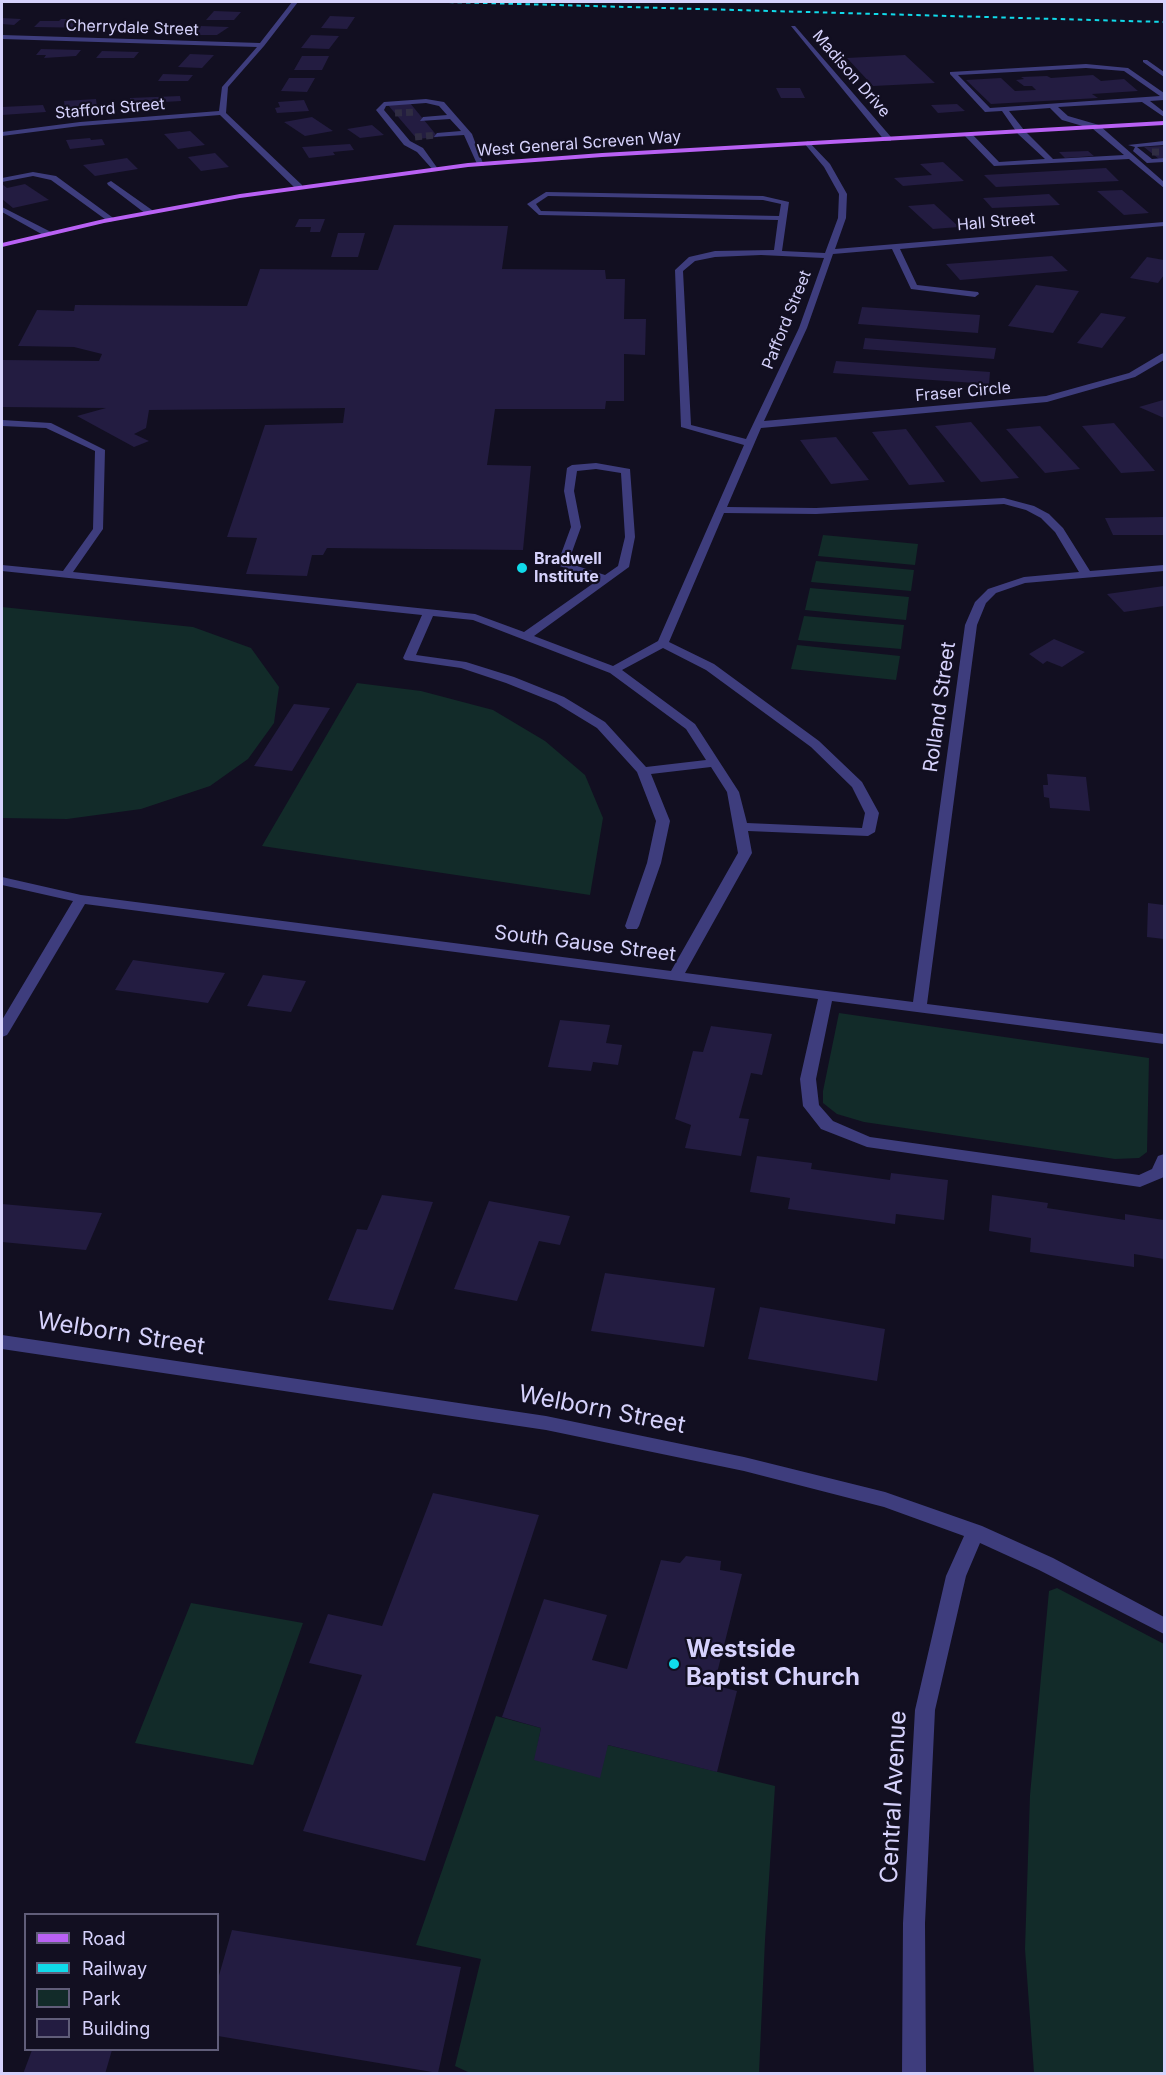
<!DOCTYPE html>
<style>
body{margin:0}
#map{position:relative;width:1166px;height:2075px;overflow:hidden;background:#120f21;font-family:Inter,sans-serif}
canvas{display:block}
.frame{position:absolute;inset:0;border:3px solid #d6d2fc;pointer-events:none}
.legend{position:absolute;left:24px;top:1913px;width:195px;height:138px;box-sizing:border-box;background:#120f21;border:2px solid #605d79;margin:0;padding:8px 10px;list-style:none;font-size:18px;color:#d6d2fc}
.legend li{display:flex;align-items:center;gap:12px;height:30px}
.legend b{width:30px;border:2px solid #605d79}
</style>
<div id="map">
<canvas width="1166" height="2075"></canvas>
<div class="frame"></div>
<ul class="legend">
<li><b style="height:8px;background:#b961f4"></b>Road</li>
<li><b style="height:8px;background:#10daea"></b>Railway</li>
<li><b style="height:16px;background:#122b29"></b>Park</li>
<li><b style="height:16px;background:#231c41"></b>Building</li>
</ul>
</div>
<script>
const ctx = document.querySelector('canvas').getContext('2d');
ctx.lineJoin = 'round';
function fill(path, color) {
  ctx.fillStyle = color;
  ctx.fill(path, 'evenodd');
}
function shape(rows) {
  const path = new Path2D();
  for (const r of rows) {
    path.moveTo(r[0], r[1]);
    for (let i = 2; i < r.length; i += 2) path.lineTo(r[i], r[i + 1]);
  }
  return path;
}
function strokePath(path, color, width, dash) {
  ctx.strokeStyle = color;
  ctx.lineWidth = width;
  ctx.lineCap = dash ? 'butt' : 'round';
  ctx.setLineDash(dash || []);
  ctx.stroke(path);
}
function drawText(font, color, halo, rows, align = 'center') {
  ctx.font = font + ' Inter,sans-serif';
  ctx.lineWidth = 4.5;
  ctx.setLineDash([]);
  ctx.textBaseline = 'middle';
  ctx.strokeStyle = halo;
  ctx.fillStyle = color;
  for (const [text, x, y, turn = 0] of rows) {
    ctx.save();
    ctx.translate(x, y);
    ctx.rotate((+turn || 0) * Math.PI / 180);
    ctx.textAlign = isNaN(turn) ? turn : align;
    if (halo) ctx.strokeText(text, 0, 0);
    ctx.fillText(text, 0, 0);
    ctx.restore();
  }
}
fill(shape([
 [823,535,918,544,915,565,818,556],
 [816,561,914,570,911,591,811,582],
 [810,588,909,597,906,620,805,610],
 [2,607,193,627,251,648,279,687,274,723,248,759,210,786,141,809,67,819,2,818],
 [804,616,904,625,901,649,798,640],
 [797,645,900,656,896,680,791,669],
 [357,683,421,691,493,710,545,741,585,775,603,818,590,895,262,846],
 [839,1013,1149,1058,1147,1152,1139,1158,1115,1159,864,1122,837,1114,823,1103,823,1091],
 [1057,1588,1164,1644,1164,2073,1034,2073,1025,1949,1030,1795,1049,1591],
 [191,1603,303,1623,253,1765,135,1743],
 [496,1716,541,1728,535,1760,608,1745,775,1786,765,1940,759,2073,470,2073,455,2066,481,1959,416,1945]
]), '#122b29');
fill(shape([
 [214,11,241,12,234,20,206,20],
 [330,16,355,17,347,29,321,28],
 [2,18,21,19,14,25,2,24],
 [61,19,74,19,72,22,97,22,92,28,34,27,40,21,59,21],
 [201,26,229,27,217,35,193,35],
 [311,35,339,36,329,49,301,48],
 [41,49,81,50,76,56,44,58,46,55,36,55],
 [102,51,139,52,134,58,96,58],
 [190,54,214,55,202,68,178,67],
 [905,55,935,83,873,86,847,58],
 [302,56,329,56,322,70,294,70],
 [163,74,193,75,188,81,158,81],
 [1093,75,1101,81,1124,79,1138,91,1092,94,1098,98,991,104,966,80,1001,78,1015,91,1036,90,1032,86,1024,86,1016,80,1024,79,1021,77,1047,76,1051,78],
 [289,78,315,78,307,92,281,91],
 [776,88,800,88,805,98,781,98],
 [180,96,181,101,130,104,130,98],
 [96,99,97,107,65,109,64,101],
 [304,100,309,111,277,113,275,108,280,107,278,102],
 [410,103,438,137,417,139,388,105],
 [957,104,965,111,938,113,931,105],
 [43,105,46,112,2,115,2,107],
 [312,117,333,131,305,136,284,122],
 [372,125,384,135,360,138,347,129],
 [190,131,205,145,178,149,164,134],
 [90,138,91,140,102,139,105,145,70,149,66,140],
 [350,144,354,150,333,152,335,155,309,158,302,147],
 [1164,146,1164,158,1159,159,1144,147],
 [1088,151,1094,156,1065,158,1059,152],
 [215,153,229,167,201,171,188,157],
 [127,158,138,169,95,176,83,165],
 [943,162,964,181,903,186,894,178,932,175,920,164],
 [1106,168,1119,181,996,187,984,175],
 [2,184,7,188,25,184,49,200,13,208,2,199],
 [1122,190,1149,213,1124,215,1097,191],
 [1049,194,1060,205,992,208,983,198],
 [934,204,959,227,933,229,908,206],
 [299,219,325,219,320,232,310,232,311,227,295,227],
 [394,225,508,226,502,269,605,270,606,279,625,279,624,319,646,319,645,355,624,354,624,401,606,401,605,409,495,409,487,465,531,466,523,550,327,548,323,555,312,555,307,576,246,574,257,538,227,537,265,425,343,423,345,408,149,410,146,428,134,434,149,441,134,447,77,416,106,408,2,407,2,360,99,361,102,354,74,347,18,346,37,310,74,311,75,305,247,306,260,269,378,270],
 [338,233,365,233,358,257,331,257],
 [1052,256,1068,271,960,280,946,264],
 [1147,257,1164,260,1164,275,1158,283,1130,278],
 [1036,285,1079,291,1053,333,1008,326],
 [862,307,980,315,978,333,858,324],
 [1101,313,1126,317,1102,348,1077,343],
 [865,338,996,348,994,359,863,349],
 [836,361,990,372,989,384,833,373],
 [1163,400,1164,418,1139,407],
 [971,422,1019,478,981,482,935,426],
 [1114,423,1155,471,1121,473,1082,426],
 [1040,426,1080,469,1045,473,1006,429],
 [906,429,945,482,909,485,872,432],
 [836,437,869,480,831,484,800,440],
 [1164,517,1164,535,1113,535,1105,518],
 [1164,586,1164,606,1124,612,1107,594],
 [1054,639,1085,652,1062,667,1047,661,1043,664,1029,654],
 [294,704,330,708,292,771,254,766],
 [1047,774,1086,777,1090,811,1050,808,1049,798,1044,797,1043,785,1048,785],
 [1148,903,1164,905,1164,939,1147,937],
 [133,960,225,973,208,1003,115,990],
 [263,975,306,981,291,1012,247,1006],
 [560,1020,610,1025,606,1043,622,1045,618,1065,593,1062,591,1071,548,1067],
 [711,1026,772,1034,762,1075,751,1073,739,1118,749,1119,741,1156,685,1148,691,1125,675,1119,693,1051,703,1052],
 [757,1156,812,1163,811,1169,890,1180,891,1173,948,1180,944,1220,896,1214,895,1224,788,1209,790,1198,750,1192],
 [382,1195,433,1202,393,1310,328,1300,357,1229,367,1230],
 [992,1195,1048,1203,1047,1208,1125,1220,1125,1214,1164,1220,1164,1259,1134,1254,1134,1267,1030,1252,1031,1238,989,1231],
 [489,1201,570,1216,560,1245,539,1241,517,1301,454,1289],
 [2,1204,102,1213,86,1250,2,1242],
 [605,1273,715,1288,704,1347,591,1331],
 [760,1307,885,1329,877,1381,748,1359],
 [433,1493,539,1515,425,1861,303,1831,362,1675,309,1663,328,1614,382,1626],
 [686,1556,721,1561,720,1570,742,1574,714,1685,737,1691,717,1772,608,1745,600,1778,534,1760,541,1728,502,1717,544,1599,607,1615,592,1660,627,1669,661,1560,680,1563],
 [232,1930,461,1967,438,2073,218,2036,218,1979],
 [32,2050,112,2050,105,2074,23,2074]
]), '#231c41');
strokePath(shape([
 [395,113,417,112],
 [415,137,437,135],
 [1152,152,1164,152]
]), '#2f2c42', 7, [7, 4]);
fill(shape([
 [292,2,298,2,264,46,228,87,226,113,302,185,302,189,296,189,220,115,80,126,2,136,2,132,80,122,219,111,222,87,257,47,2,39,2,35,260,43,292,2],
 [791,26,795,26,891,137,891,141,885,141,791,26],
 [1143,60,1147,60,1164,72,1164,77,1143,62,1143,60],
 [1086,64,1128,68,1164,93,1164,100,1150,101,1164,112,1164,117,1142,102,1058,107,1068,116,1099,125,1164,182,1164,188,1129,159,994,166,964,135,971,133,999,162,1045,159,1018,134,1002,111,985,112,950,74,950,72,1086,64],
 [1086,68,1124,71,1160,96,990,108,958,75,1086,68],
 [1050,108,1062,120,1093,129,1124,155,1053,159,1024,130,1009,111,1050,108],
 [426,99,444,102,472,134,484,166,477,164,464,135,434,137,437,133,461,131,450,119,420,121,423,117,447,115,439,106,426,103,386,106,384,110,410,141,423,148,438,169,434,171,417,152,404,145,376,110,384,102,426,99],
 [808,141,830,164,847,194,846,218,835,249,1164,222,1164,226,900,249,917,285,978,292,979,294,975,297,911,289,892,249,833,254,807,328,764,421,1046,396,1129,373,1161,354,1164,353,1164,360,1135,377,1047,402,761,428,727,507,816,508,1004,498,1034,506,1049,514,1063,528,1090,571,1164,565,1164,571,1025,583,996,593,986,603,977,625,927,1004,1164,1034,1164,1044,832,1001,816,1079,819,1105,833,1121,870,1137,1139,1175,1152,1169,1158,1156,1164,1154,1164,1177,1140,1187,867,1147,821,1129,803,1106,800,1079,818,999,85,904,9,1032,7,1035,2,1037,2,1020,73,901,2,885,2,877,81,895,671,971,738,853,727,792,711,767,651,774,670,821,661,863,639,926,637,929,627,929,625,926,647,863,656,821,637,772,597,728,556,703,506,683,461,668,405,660,403,658,422,615,2,571,2,565,63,571,93,529,95,451,46,428,2,426,2,420,51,423,105,450,103,529,73,572,475,614,524,632,598,580,557,565,571,527,564,491,567,468,572,465,596,463,630,469,635,537,629,567,534,636,613,666,658,641,744,445,681,427,675,270,689,257,715,251,774,250,778,220,539,215,527,204,546,192,763,196,789,202,782,251,825,253,838,218,839,194,824,167,804,143,808,141],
 [548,196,763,200,781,204,779,216,541,211,536,204,548,196],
 [761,255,824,258,799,328,746,439,691,425,683,271,695,261,715,257,761,255],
 [596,469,621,473,625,537,618,566,605,575,568,563,581,527,574,491,577,471,596,469],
 [1004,504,1026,510,1041,518,1055,532,1079,572,1024,577,988,589,975,602,965,625,913,1002,685,973,752,853,748,831,868,836,875,832,879,813,862,782,819,741,714,664,669,642,724,513,816,514,1004,504],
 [433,616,473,620,610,673,686,729,706,760,646,767,605,722,564,697,514,677,466,662,416,655,433,616],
 [663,648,706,670,811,747,852,787,865,813,862,828,747,823,739,792,695,724,622,670,663,648],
 [1164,141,1164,145,1137,147,1152,159,1164,158,1164,162,1147,163,1133,151,1135,147,1128,145,1164,141],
 [33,172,56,176,116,220,109,222,51,180,33,176,2,182,2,178,33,172],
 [111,181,152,210,152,214,146,214,108,185,107,183,111,181],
 [2,207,51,232,52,234,45,236,2,212,2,207],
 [2,1335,546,1416,744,1457,885,1492,982,1526,1053,1558,1164,1617,1164,1634,1039,1570,980,1543,966,1576,935,1710,925,1923,926,2074,902,2074,903,1923,915,1710,946,1576,964,1536,884,1507,744,1471,546,1430,2,1349,2,1335]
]), '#3e3d7d');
fill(shape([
 [1164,121,1164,125,602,157,468,167,240,198,104,223,2,247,2,243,104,219,240,194,468,163,602,153,1164,121]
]), '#b961f4');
strokePath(shape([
 [449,2,1164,22]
]), '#10daea', 2, [4.5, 4]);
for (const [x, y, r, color] of [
 [522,568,6,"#10daea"],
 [674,1664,6,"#10daea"]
]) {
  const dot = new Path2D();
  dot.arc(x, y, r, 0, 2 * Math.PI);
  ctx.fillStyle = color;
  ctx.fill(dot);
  strokePath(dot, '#120f21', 2);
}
drawText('16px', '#d6d2fc', '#120f21', [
 ["Cherrydale Street",132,28,2],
 ["Madison Drive",851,74,49],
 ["Stafford Street",110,109,-5],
 ["West General Screven Way",579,144,-4],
 ["Hall Street",996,222,-5],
 ["Pafford Street",787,320,-68],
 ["Fraser Circle",963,392,-5]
]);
drawText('bold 16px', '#d6d2fc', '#120f21', [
 ["Bradwell",534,559],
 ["Institute",534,577]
], 'left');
drawText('20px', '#d6d2fc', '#120f21', [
 ["Rolland Street",940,707,-82],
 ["South Gause Street",585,944,7]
]);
drawText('24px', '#d6d2fc', '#120f21', [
 ["Welborn Street",121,1334,9],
 ["Welborn Street",602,1410,11],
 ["Central Avenue",894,1797,-87]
]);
drawText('bold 24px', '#d6d2fc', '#120f21', [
 ["Westside",686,1650],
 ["Baptist Church",686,1678]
], 'left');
</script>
